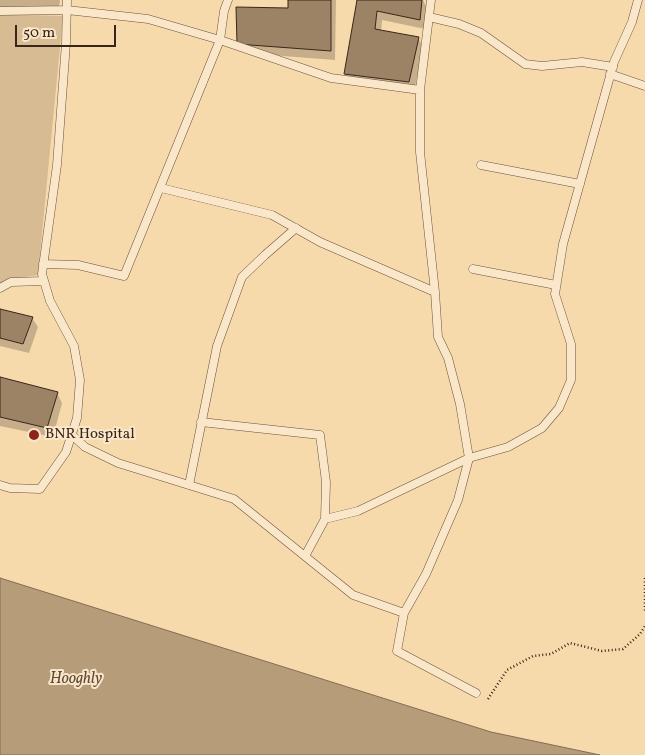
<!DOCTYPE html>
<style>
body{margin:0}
#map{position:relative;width:645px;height:755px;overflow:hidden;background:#f7daac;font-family:Vollkorn,serif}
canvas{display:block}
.scale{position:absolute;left:15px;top:25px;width:101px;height:22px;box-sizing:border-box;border:2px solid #3a251a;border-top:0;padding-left:6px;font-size:15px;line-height:18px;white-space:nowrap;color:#3a251a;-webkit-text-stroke:4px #fae7c9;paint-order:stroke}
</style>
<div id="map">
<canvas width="645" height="755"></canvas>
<div class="scale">50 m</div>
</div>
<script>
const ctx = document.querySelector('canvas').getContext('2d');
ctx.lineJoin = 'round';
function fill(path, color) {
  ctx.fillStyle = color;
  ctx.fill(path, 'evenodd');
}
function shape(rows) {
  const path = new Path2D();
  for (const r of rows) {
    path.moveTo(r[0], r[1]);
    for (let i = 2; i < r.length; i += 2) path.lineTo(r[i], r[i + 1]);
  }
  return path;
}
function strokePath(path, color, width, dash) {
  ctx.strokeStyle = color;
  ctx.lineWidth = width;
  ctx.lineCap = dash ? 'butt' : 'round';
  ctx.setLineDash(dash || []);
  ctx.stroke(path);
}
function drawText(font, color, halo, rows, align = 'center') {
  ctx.font = font + ' Vollkorn,serif';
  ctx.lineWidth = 4;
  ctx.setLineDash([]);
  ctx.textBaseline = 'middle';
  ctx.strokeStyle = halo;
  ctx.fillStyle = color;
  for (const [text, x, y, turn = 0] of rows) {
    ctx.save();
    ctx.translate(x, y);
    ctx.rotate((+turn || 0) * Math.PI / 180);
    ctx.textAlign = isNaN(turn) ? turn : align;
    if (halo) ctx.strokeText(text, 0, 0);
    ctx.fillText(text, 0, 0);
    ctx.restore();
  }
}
fill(shape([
 [0,14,63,16,38,275,9,280,0,285]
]), '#d7bb93');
const water = shape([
 [0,578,491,732,600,755,0,755,0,578]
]);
fill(water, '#b79c7a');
strokePath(water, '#856c54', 1);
fill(shape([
 [0,0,60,0,59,7,0,9],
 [290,0,336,0,335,60,244,53,238,44,290,9],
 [358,0,423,0,427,8,425,29,382,20,381,32,418,38,423,47,414,92,351,83,345,74],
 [0,310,32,318,38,327,29,353,0,346],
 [0,379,57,393,62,403,53,437,0,426]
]), '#0003');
const building = shape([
 [288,0,331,0,331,51,237,44,236,7,288,8,288,0],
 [357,0,422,0,420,20,377,11,375,29,419,37,409,82,344,74,357,0],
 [0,309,33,317,23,344,0,338,0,309],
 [0,377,58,392,47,428,0,417,0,377]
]);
fill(building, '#9c8366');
strokePath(building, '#3a251a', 1);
const service = shape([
 [431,0,420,90,420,152,435,292,438,337,448,358,460,404,469,458,458,500,426,574,404,613,397,651,476,693],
 [0,11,67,10,148,19,220,40,224,11,228,0],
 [429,17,459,24,481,33,525,64,542,66,582,62,613,67],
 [610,74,645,86],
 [481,165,580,184],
 [161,188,272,215,320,242,435,292],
 [43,264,78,265,124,276,220,40,331,78,420,90],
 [473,269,556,285],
 [0,288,11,282,44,281],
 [201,422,320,435,326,482,325,519,305,556],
 [72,435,85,447,118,463,234,499,353,595,404,613],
 [0,485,10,488,40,489,66,452,77,418,80,380,74,346,50,301,42,274,57,165,66,43,67,0],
 [189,485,217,346,242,277,265,255,296,228],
 [325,519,358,511,469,458,508,447,542,428,559,408,571,380,571,344,555,294,563,244,614,62,632,22,638,0]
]);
strokePath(service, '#69523e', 9);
strokePath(shape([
 [645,578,645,612],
 [488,699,507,670,533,656,551,654,570,643,602,651,623,649,640,634,645,626]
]), '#3a251a', 2.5, [1, 2.5]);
strokePath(service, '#fae7c9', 8);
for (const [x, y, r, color] of [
 [34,435,6,"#8f2418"]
]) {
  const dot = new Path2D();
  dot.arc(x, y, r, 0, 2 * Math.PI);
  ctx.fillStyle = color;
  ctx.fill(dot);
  strokePath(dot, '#fae7c9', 2);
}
drawText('15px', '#3a251a', '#fae7c9', [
 ["BNR Hospital",45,435]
], 'left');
drawText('italic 16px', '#604937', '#fae7c9', [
 ["Hooghly",76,680]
]);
</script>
